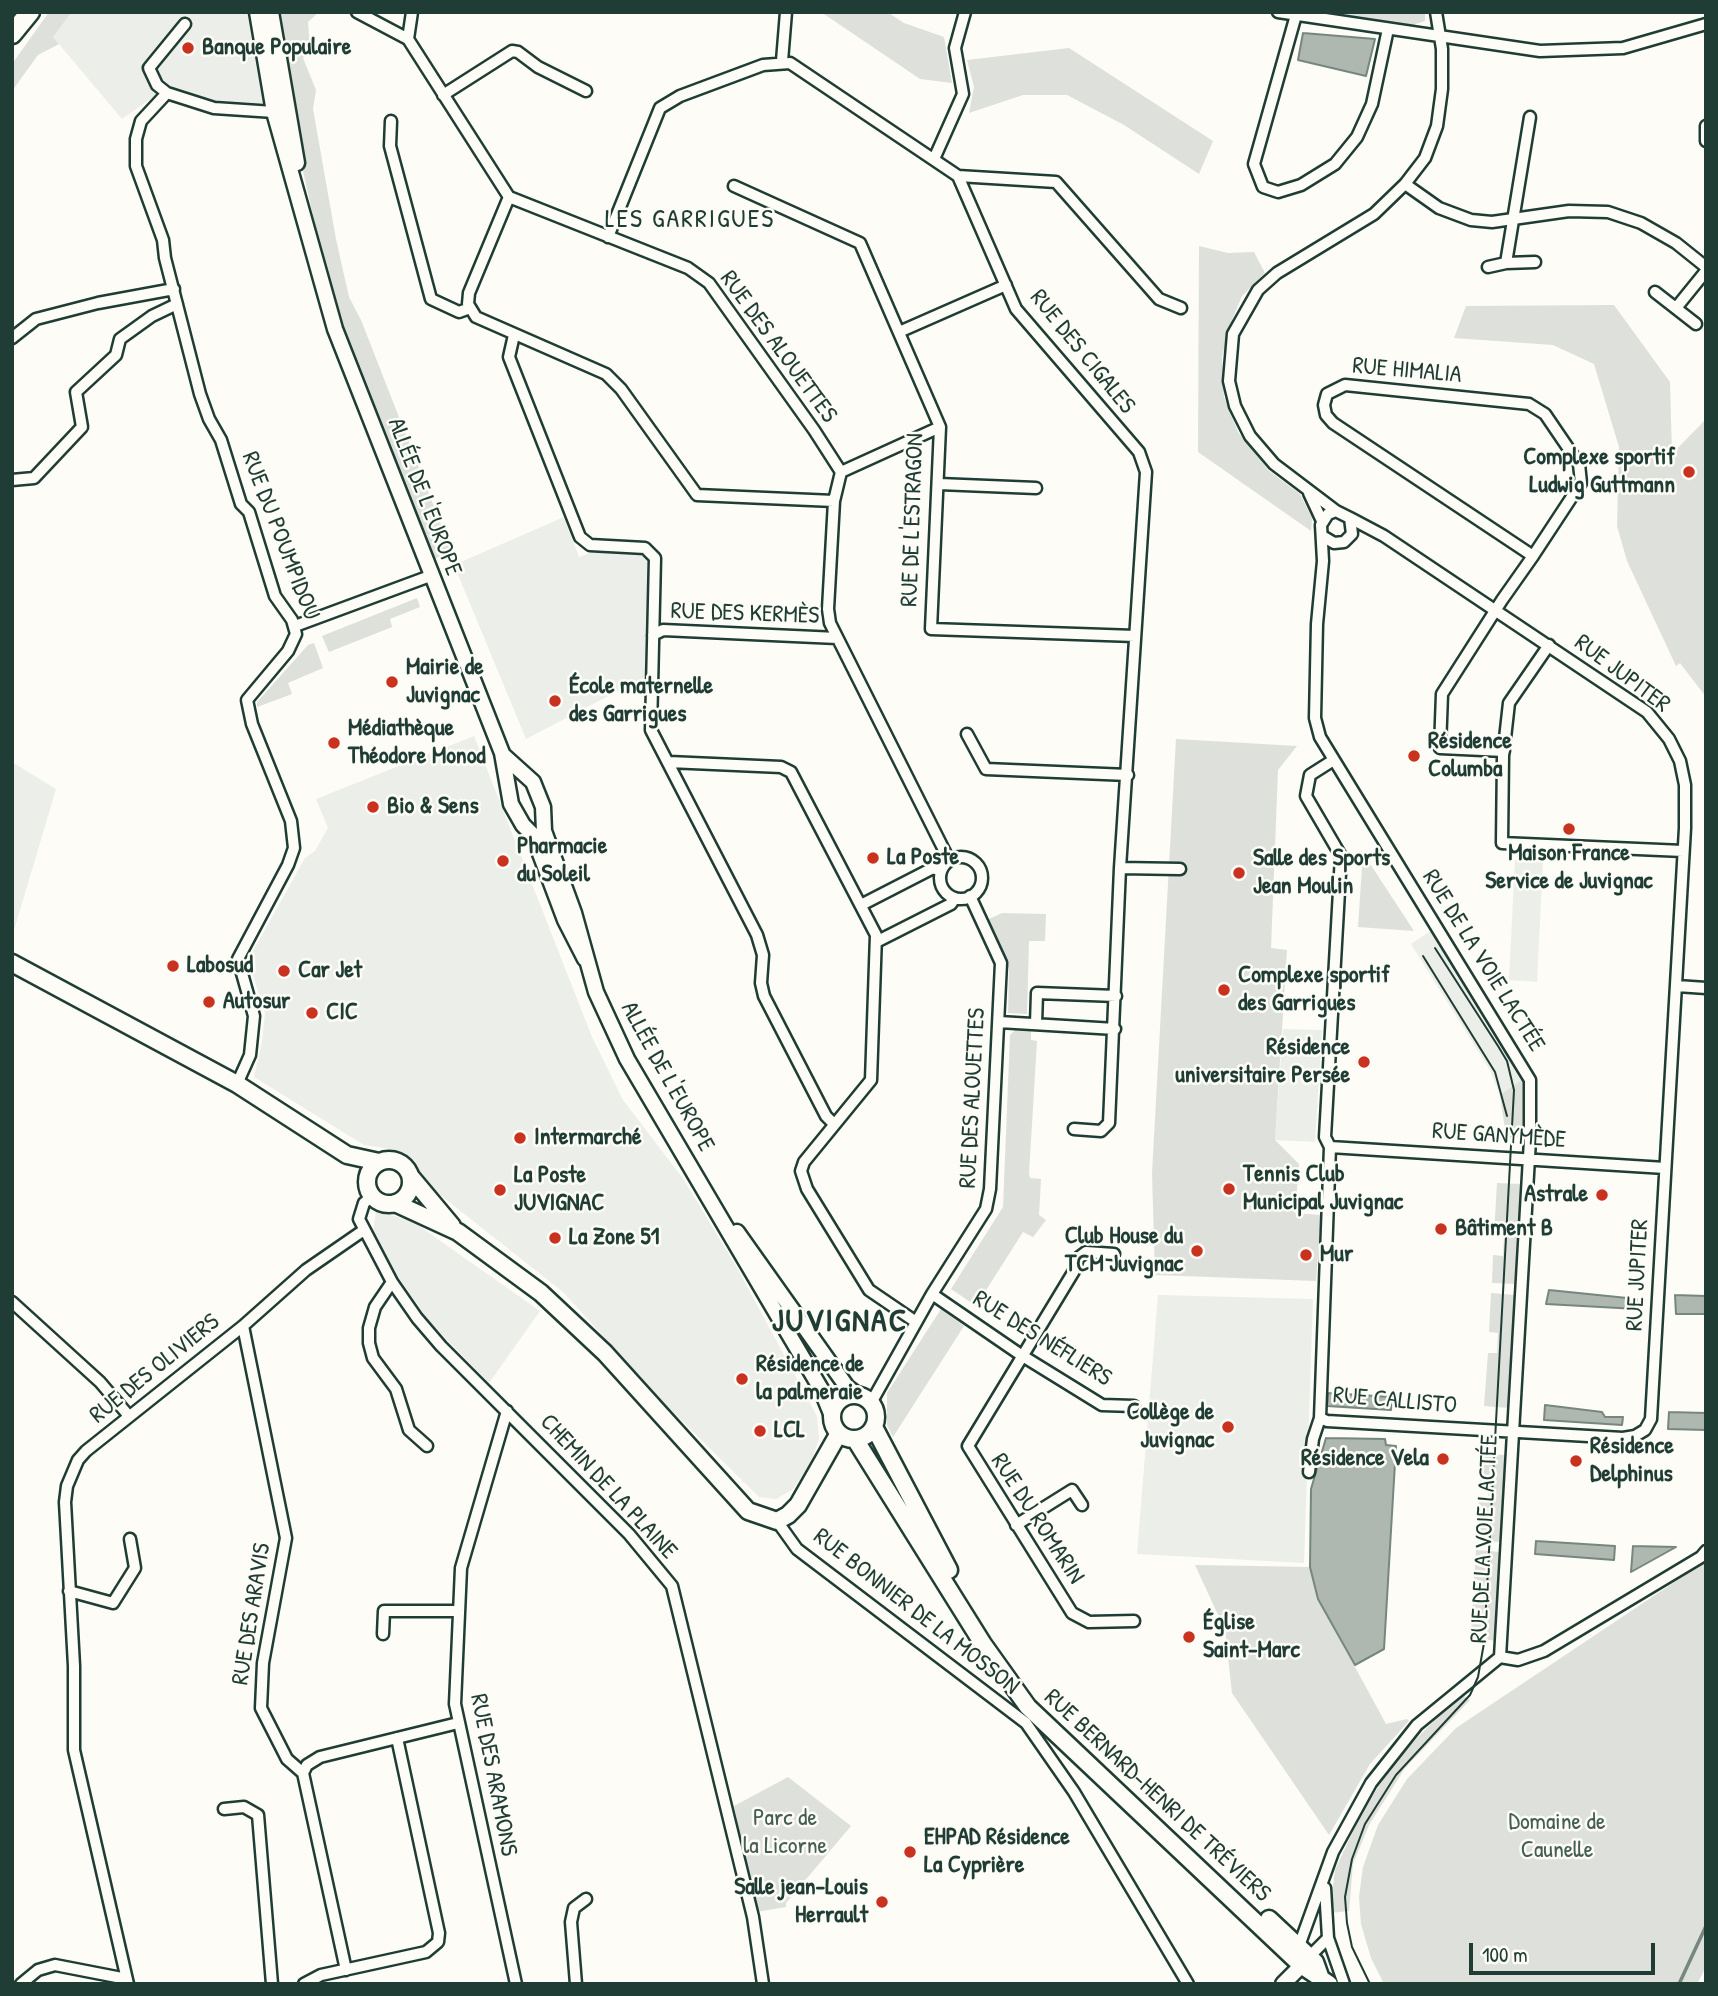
<!DOCTYPE html>
<meta charset="utf-8">
<style>
body{margin:0}
#map{position:relative;width:1718px;height:1996px;overflow:hidden;background:#fdfcf7;font-family:"Patrick Hand",sans-serif}
canvas{display:block}
.frame{position:absolute;inset:0;border:14px solid #1f3d34;pointer-events:none}
.scale{position:absolute;left:1469px;top:1943px;width:186px;height:32px;box-sizing:border-box;border:4px solid #1f3d34;border-top:0;padding-left:9px;font-size:21px;line-height:24px;white-space:nowrap;color:#1f3d34;-webkit-text-stroke:5px #fdfcf7;paint-order:stroke}
</style>
<div id="map">
<canvas width="1718" height="1996"></canvas>
<div class="frame"></div>
<div class="scale">100 m</div>
</div>
<script>
const ctx = document.querySelector('canvas').getContext('2d');
ctx.lineJoin = 'round';
function fill(path, color) {
  ctx.fillStyle = color;
  ctx.fill(path, 'evenodd');
}
function shape(rows) {
  const path = new Path2D();
  for (const r of rows) {
    if (r.length === 3) {
      path.moveTo(r[0] + r[2], r[1]);
      path.arc(r[0], r[1], r[2], 0, 2 * Math.PI);
      continue;
    }
    path.moveTo(r[0], r[1]);
    for (let i = 2; i < r.length; i += 2) path.lineTo(r[i], r[i + 1]);
  }
  return path;
}
function strokePath(path, color, width, dash) {
  ctx.strokeStyle = color;
  ctx.lineWidth = width;
  ctx.lineCap = dash ? 'butt' : 'round';
  ctx.setLineDash(dash || []);
  ctx.stroke(path);
}
function drawText(font, color, halo, rows, align = 'center') {
  ctx.font = font + ' "Patrick Hand",sans-serif';
  ctx.lineWidth = 5;
  ctx.setLineDash([]);
  ctx.textBaseline = 'middle';
  ctx.strokeStyle = halo;
  ctx.fillStyle = color;
  for (const [text, x, y, turn = 0] of rows) {
    ctx.save();
    ctx.translate(x, y);
    ctx.rotate((+turn || 0) * Math.PI / 180);
    ctx.textAlign = isNaN(turn) ? turn : align;
    if (halo) ctx.strokeText(text, 0, 0);
    ctx.fillText(text, 0, 0);
    ctx.restore();
  }
}
fill(shape([
 [72,12,249,12,267,104,205,102,166,88,122,119,53,37],
 [564,517,579,557,592,552,645,555,651,563,645,677,526,739,454,565],
 [474,736,592,1037,623,1100,684,1180,736,1266,817,1416,819,1439,810,1465,792,1490,776,1499,759,1497,669,1408,563,1292,429,1186,408,1155,390,1149,364,1145,254,1077,262,1042,265,1013,248,960,305,858,315,851,328,828,316,799],
 [12,762,56,789,12,937],
 [1515,860,1543,861,1537,982,1509,980],
 [1432,930,1524,1078,1500,1095,1490,1070,1411,944],
 [1283,1029,1322,1030,1315,1142,1275,1140],
 [376,1211,412,1221,540,1311,489,1383,429,1321,396,1274,373,1232],
 [1158,1295,1313,1299,1304,1563,1137,1554]
]), '#eceee9');
fill(shape([
 [49,12,72,12,53,37,59,44,38,55,12,91,12,64],
 [275,12,319,12,308,22,310,49,303,58,316,90,313,109,336,239,349,297,361,320,451,550,433,560,330,292,288,104],
 [821,12,887,12,904,23,944,37,952,83,920,79],
 [1327,12,1425,12,1425,21,1413,25],
 [1069,48,1213,141,1199,174,1124,125,1067,95,1023,95,969,113,974,87,967,60],
 [1199,246,1228,253,1254,252,1265,273,1242,296,1231,322,1222,357,1224,397,1238,432,1268,470,1300,494,1312,518,1311,531,1198,452],
 [1614,305,1670,382,1672,454,1706,419,1706,697,1680,663,1676,666,1627,561,1617,526,1619,447,1594,364,1553,345,1454,338,1466,306],
 [417,598,420,607,390,619,392,627,329,652,322,636],
 [314,643,323,668,288,683,292,694,257,707,257,702,308,645],
 [1176,739,1297,746,1278,770,1271,948,1287,950,1275,1140,1299,1164,1295,1213,1321,1215,1316,1281,1155,1275,1152,1173],
 [1363,853,1414,931,1358,927],
 [1002,913,1046,914,1045,941,1029,941,1027,1014,1008,1013,1009,969,987,920],
 [1015,1030,1031,1031,1031,1040,1037,1041,1029,1174,1030,1178,1041,1179,1039,1215,1046,1220,1033,1237,1023,1232,976,1306,951,1289,1003,1207,1010,1035],
 [1524,1078,1527,1103,1525,1138,1506,1136,1500,1095],
 [1497,1183,1521,1184,1515,1284,1492,1283,1493,1255,1503,1256,1504,1236,1494,1235],
 [1491,1293,1516,1295,1509,1408,1484,1406,1488,1353,1497,1353,1498,1333,1489,1332],
 [941,1309,964,1326,893,1437,887,1425,887,1393],
 [1483,1454,1506,1455,1501,1542,1477,1541,1479,1502,1488,1502,1489,1482,1481,1481],
 [1476,1550,1501,1552,1496,1641,1471,1637,1473,1599,1483,1599,1483,1581,1474,1580],
 [1706,1561,1706,1967,1697,1984,1384,1984,1371,1958,1361,1924,1359,1897,1363,1867,1378,1825,1407,1779,1456,1728],
 [1195,1565,1310,1567,1318,1599,1386,1724,1407,1719,1409,1721,1370,1764,1329,1835,1232,1693,1225,1630],
 [1464,1696,1470,1700,1405,1768,1369,1825,1353,1864,1349,1911,1330,1913,1335,1870,1363,1810,1399,1756,1436,1719],
 [788,1777,851,1826,786,1903,786,1907,756,1912,734,1806]
]), '#dde0db');
const water = shape([
 [1303,33,1375,39,1366,76,1298,60,1303,33],
 [1549,1290,1637,1299,1637,1309,1546,1304,1549,1290],
 [1675,1295,1706,1296,1706,1314,1676,1314,1675,1295],
 [1328,1393,1392,1397,1391,1410,1327,1406,1328,1393],
 [1545,1405,1602,1412,1605,1417,1623,1417,1622,1425,1544,1420,1545,1405],
 [1669,1412,1706,1413,1706,1430,1668,1429,1669,1412],
 [1326,1438,1385,1439,1386,1445,1396,1446,1384,1649,1355,1665,1318,1599,1310,1567,1311,1489,1326,1438],
 [1536,1541,1615,1546,1614,1560,1535,1554,1536,1541],
 [1633,1546,1676,1547,1631,1572,1633,1546]
]);
fill(water, '#aeb8b1');
strokePath(water, '#75877f', 2);
strokePath(shape([
 [1679,1984,1706,1926]
]), '#75877f', 3.5);
const street = shape([
 [357,12,408,39,509,197,688,268,709,283,814,430,841,472,834,501,828,609,830,623,949,860],
 [1278,12,1540,51,1623,48,1706,24],
 [1296,15,1254,164,1263,187,1278,192,1301,185,1335,164,1357,137,1372,104,1388,29],
 [185,24,149,68,157,85,167,93,214,108,274,112],
 [408,39,412,12],
 [782,61,786,12],
 [167,93,141,121,136,139,136,166,163,240,165,258,200,394,209,419,221,440,241,504,249,512,275,596,292,620,296,634,288,651,247,700,252,724,291,821,294,848,288,865,238,959,254,1016,250,1055,237,1084],
 [443,95,512,51,518,52,538,67,586,91],
 [1530,117,1506,263,1535,262],
 [391,121,390,146,431,299,459,312,470,308],
 [1706,126,1706,141],
 [934,159,963,94,955,48,965,12],
 [958,176,1056,182,1159,299,1181,308],
 [1405,184,1439,208,1471,220,1492,222,1569,211,1608,212,1641,223,1676,243,1706,267],
 [734,186,860,243,940,427,931,629,1135,636],
 [509,197,469,293,468,304,476,317,606,374,621,389,697,495,834,501],
 [608,237,660,108,680,96,763,65,790,63,958,176,1016,309,1139,452,1146,472,1120,868,1109,1123,1101,1131,1074,1129],
 [1488,267,1506,263],
 [1655,292,1696,324],
 [1676,308,1706,271],
 [899,332,1006,285],
 [514,335,509,357,580,537,590,545,645,548,655,558,651,730,757,935,763,955,761,983,764,996,826,1116,834,1124],
 [12,338,36,319,98,303,174,289],
 [841,472,940,427],
 [12,480,34,478,82,427,76,392,116,355,120,339,152,316,177,304],
 [939,484,1036,488],
 [1309,493,1322,521],
 [1336,511,1274,464,1250,436,1235,406,1229,381,1233,334,1258,290,1277,273,1374,214,1405,184,1425,158,1437,126,1442,89,1442,49,1436,12],
 [1324,537,1334,543,1344,542,1352,534,1350,518,1336,511,1328,514,1321,525,1323,561,1317,624,1315,718,1320,737,1530,1080,1530,1140,1500,1657],
 [295,626,430,576],
 [653,635,663,630,837,638],
 [1549,645,1509,703,1503,756,1502,843,1683,851],
 [967,734,986,769,1128,775],
 [1504,751,1440,748,1442,694,1502,600,1533,556,1581,483,1579,464,1545,414,1529,404,1345,385,1327,394,1324,405,1326,415,1333,423,1533,556],
 [669,762,781,767,791,772,876,935,871,1080,804,1162,801,1171,807,1189,869,1290,916,1322],
 [961,878,21],
 [1120,868,1180,869],
 [861,905,933,868,941,871],
 [878,941,951,904,955,898],
 [1677,986,1706,988],
 [999,1022,1115,1029],
 [1036,1024,1037,993,1116,996],
 [1330,1147,1665,1168],
 [372,1196,364,1203,359,1219,392,1282,417,1318,441,1346,629,1534,672,1586,753,1917,763,1984],
 [1114,1254,1086,1252,1078,1258,1074,1271,968,1446,1072,1613,1089,1622,1134,1621],
 [392,1282,375,1307,369,1328,369,1343,373,1358,396,1389,409,1430,427,1446],
 [932,1294,1021,1355,1102,1405,1134,1406],
 [12,1302,100,1382,129,1416],
 [243,1326,286,1538,263,1663,261,1708,287,1759,303,1773],
 [871,1403,932,1294,986,1209,990,1189,1001,963,970,896],
 [507,1411,461,1568,455,1704,516,1984],
 [1320,1418,1327,1421,1623,1438,1635,1436,1645,1430,1651,1419,1685,828,1685,785,1680,761,1669,739,1647,712,1384,536,1350,518],
 [1309,1472,1313,1439,1320,1418,1330,1147,1325,1137,1341,856,1306,796,1310,775,1332,761],
 [777,1521,797,1549,1026,1723,1074,1792,1188,1984],
 [1016,1525,1072,1490,1082,1505],
 [69,1591,113,1603,135,1568,130,1539],
 [383,1634,384,1611,457,1611],
 [1500,1657,1518,1660,1544,1651,1701,1557,1706,1551],
 [224,1809,244,1807,258,1815,272,1984],
 [1325,1888,1328,1938,1344,1984],
 [1299,1946,1333,1852,1371,1783,1417,1725,1500,1657],
 [1310,1956,1328,1938],
 [346,1970,303,1773,307,1765,320,1757,458,1723],
 [21,1984,38,1970,55,1965,127,1979],
 [128,1984,74,1750,74,1666,65,1502,67,1486,78,1460,86,1451,243,1326,306,1270,364,1230],
 [304,1984,321,1975,426,1952,438,1942,439,1933,397,1738],
 [576,1984,571,1922,574,1908,586,1899]
]);
const secondary = shape([
 [257,12,274,112,335,329,502,753,511,804,523,825,533,835,565,920,585,959],
 [271,12,297,163],
 [503,755,533,782,543,807,544,831,574,913,596,992,627,1059,821,1389,832,1416],
 [737,1232,847,1387,859,1396],
 [1283,1984,1309,1958]
]);
const primary = shape([
 [12,963,237,1084,347,1155,379,1162],
 [389,1182,22],
 [411,1177,452,1226],
 [395,1203,458,1232,541,1293,605,1353,748,1511,777,1521,788,1515,798,1505,839,1433],
 [854,1417,22],
 [874,1427,949,1570],
 [855,1439,983,1644,1028,1707,1301,1965,1329,1984],
 [1269,1919,1315,1962,1320,1976]
]);
const highway = shape([
 [12,34,30,12]
]);
strokePath(street, '#1f3d34', 15);
strokePath(secondary, '#1f3d34', 19);
strokePath(primary, '#1f3d34', 21);
strokePath(highway, '#1f3d34', 23);
strokePath(street, '#fdfcf7', 10);
strokePath(secondary, '#fdfcf7', 14);
strokePath(primary, '#fdfcf7', 16);
strokePath(highway, '#fdfcf7', 18);
strokePath(shape([
 [1423,956,1495,1072,1507,1116],
 [1370,1984,1352,1947,1347,1923,1345,1897,1352,1859,1365,1824,1396,1775,1470,1695,1478,1677,1484,1643,1514,1090,1507,1061,1498,1046,1435,948]
]), '#1f3d34', 2);
for (const [x, y, r, color] of [
 [188,48,7,"#c8321e"],
 [1689,472,7,"#c8321e"],
 [392,682,7,"#c8321e"],
 [555,701,7,"#c8321e"],
 [334,743,7,"#c8321e"],
 [1414,756,7,"#c8321e"],
 [373,807,7,"#c8321e"],
 [1569,829,7,"#c8321e"],
 [873,858,7,"#c8321e"],
 [503,861,7,"#c8321e"],
 [1239,873,7,"#c8321e"],
 [173,966,7,"#c8321e"],
 [284,971,7,"#c8321e"],
 [1224,990,7,"#c8321e"],
 [209,1002,7,"#c8321e"],
 [312,1013,7,"#c8321e"],
 [1364,1062,7,"#c8321e"],
 [520,1138,7,"#c8321e"],
 [1229,1189,7,"#c8321e"],
 [500,1190,7,"#c8321e"],
 [1602,1195,7,"#c8321e"],
 [1441,1229,7,"#c8321e"],
 [555,1238,7,"#c8321e"],
 [1197,1251,7,"#c8321e"],
 [1306,1255,7,"#c8321e"],
 [742,1379,7,"#c8321e"],
 [1228,1427,7,"#c8321e"],
 [760,1431,7,"#c8321e"],
 [1443,1459,7,"#c8321e"],
 [1576,1461,7,"#c8321e"],
 [1189,1637,7,"#c8321e"],
 [910,1852,7,"#c8321e"],
 [882,1902,7,"#c8321e"]
]) {
  const dot = new Path2D();
  dot.arc(x, y, r, 0, 2 * Math.PI);
  ctx.fillStyle = color;
  ctx.fill(dot);
  strokePath(dot, '#fdfcf7', 2.5);
}
drawText('bold 24px', '#1f3d34', '#fdfcf7', [
 ["Banque Populaire",202,48],
 ["Complexe sportif",1675,458,"right"],
 ["Ludwig Guttmann",1675,486,"right"],
 ["Mairie de",406,668],
 ["Juvignac",406,696],
 ["École maternelle",569,687],
 ["des Garrigues",569,715],
 ["Médiathèque",348,729],
 ["Théodore Monod",348,757],
 ["Résidence",1428,742],
 ["Columba",1428,770],
 ["Bio & Sens",387,807],
 ["Pharmacie",517,847],
 ["du Soleil",517,875],
 ["Maison France",1569,854,"center"],
 ["Service de Juvignac",1569,882,"center"],
 ["La Poste",887,858],
 ["Salle des Sports",1253,859],
 ["Jean Moulin",1253,887],
 ["Labosud",187,966],
 ["Car Jet",298,971],
 ["Complexe sportif",1238,976],
 ["des Garrigues",1238,1004],
 ["Autosur",223,1002],
 ["CIC",326,1013],
 ["Résidence",1350,1048,"right"],
 ["universitaire Persée",1350,1076,"right"],
 ["Intermarché",534,1138],
 ["Tennis Club",1243,1175],
 ["Municipal Juvignac",1243,1203],
 ["La Poste",514,1176],
 ["JUVIGNAC",514,1204],
 ["Astrale",1588,1195,"right"],
 ["Bâtiment B",1455,1229],
 ["Club House du",1183,1237,"right"],
 ["TCM Juvignac",1183,1265,"right"],
 ["La Zone 51",569,1238],
 ["Mur",1320,1255],
 ["Résidence de",756,1365],
 ["la palmeraie",756,1393],
 ["Collège de",1214,1413,"right"],
 ["Juvignac",1214,1441,"right"],
 ["LCL",774,1431],
 ["Résidence",1590,1447],
 ["Delphinus",1590,1475],
 ["Résidence Vela",1429,1459,"right"],
 ["Église",1203,1623],
 ["Saint-Marc",1203,1651],
 ["EHPAD Résidence",924,1838],
 ["La Cyprière",924,1866],
 ["Salle jean-Louis",868,1888,"right"],
 ["Herrault",868,1916,"right"]
], 'left');
drawText('24px', '#1f3d34', '#fdfcf7', [
 ["RUE DES ALOUETTES",778,347,54],
 ["RUE DES CIGALES",1082,352,51],
 ["RUE HIMALIA",1407,371,5],
 ["ALLÉE DE L'EUROPE",424,497,69],
 ["RUE DE L'ESTRAGON",913,520,-88],
 ["RUE DU POUMPIDOU",280,536,69],
 ["RUE DES KERMÈS",745,614,2],
 ["RUE JUPITER",1622,674,37],
 ["RUE DE LA VOIE LACTÉE",1483,961,58],
 ["ALLÉE DE L'EUROPE",667,1077,61],
 ["RUE DES ALOUETTES",973,1098,-87],
 ["RUE GANYMÈDE",1499,1136,4],
 ["RUE JUPITER",1638,1275,-87],
 ["RUE DES NÉFLIERS",1042,1339,32],
 ["RUE DES OLIVIERS",155,1369,-39],
 ["RUE CALLISTO",1395,1401,5],
 ["CHEMIN DE LA PLAINE",608,1487,47],
 ["RUE DU ROMARIN",1037,1519,57],
 ["RUE DE LA VOIE LACTÉE",1485,1539,-87],
 ["RUE BONNIER DE LA MOSSON",916,1612,38],
 ["RUE DES ARAVIS",252,1614,-81],
 ["RUE DES ARAMONS",493,1775,79],
 ["RUE BERNARD-HENRI DE TRÉVIERS",1157,1796,43]
]);
drawText('24px', '#455e55', '#fdfcf7', [
 ["Parc de",785,1819],
 ["la Licorne",785,1847],
 ["Domaine de",1557,1823],
 ["Caunelle",1557,1851]
]);
ctx.letterSpacing = '2px';
drawText('26px', '#1f3d34', '#fdfcf7', [
 ["LES GARRIGUES",690,220]
]);
ctx.letterSpacing = '0px';
ctx.letterSpacing = '2px';
drawText('bold 32px', '#1f3d34', '#fdfcf7', [
 ["JUVIGNAC",840,1322]
]);
ctx.letterSpacing = '0px';
</script>
